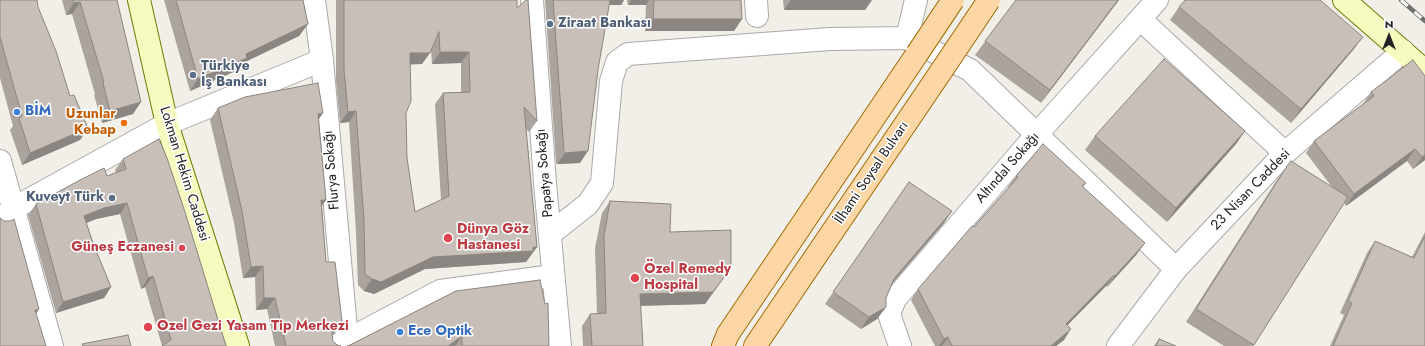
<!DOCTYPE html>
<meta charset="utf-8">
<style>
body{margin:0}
#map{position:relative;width:1425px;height:346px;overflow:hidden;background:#f2efe9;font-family:Jost,sans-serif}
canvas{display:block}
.north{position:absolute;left:1369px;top:16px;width:40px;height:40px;-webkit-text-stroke:3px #fff;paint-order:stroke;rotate:0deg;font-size:11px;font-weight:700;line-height:16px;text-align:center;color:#222}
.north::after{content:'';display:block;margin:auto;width:14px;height:18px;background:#222;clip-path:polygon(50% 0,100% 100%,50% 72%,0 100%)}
</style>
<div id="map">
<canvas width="1425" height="346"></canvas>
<div class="north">N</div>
</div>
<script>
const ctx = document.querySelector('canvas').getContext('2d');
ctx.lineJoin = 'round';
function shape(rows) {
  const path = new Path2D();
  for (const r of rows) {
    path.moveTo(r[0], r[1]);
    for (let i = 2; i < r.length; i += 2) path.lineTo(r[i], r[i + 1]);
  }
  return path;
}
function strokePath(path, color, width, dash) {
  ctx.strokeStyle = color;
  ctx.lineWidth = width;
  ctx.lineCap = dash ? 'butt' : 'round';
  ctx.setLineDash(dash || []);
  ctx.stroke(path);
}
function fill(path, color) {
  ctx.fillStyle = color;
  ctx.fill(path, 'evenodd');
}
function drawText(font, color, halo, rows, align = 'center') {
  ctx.font = font + ' Jost,sans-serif';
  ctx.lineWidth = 3;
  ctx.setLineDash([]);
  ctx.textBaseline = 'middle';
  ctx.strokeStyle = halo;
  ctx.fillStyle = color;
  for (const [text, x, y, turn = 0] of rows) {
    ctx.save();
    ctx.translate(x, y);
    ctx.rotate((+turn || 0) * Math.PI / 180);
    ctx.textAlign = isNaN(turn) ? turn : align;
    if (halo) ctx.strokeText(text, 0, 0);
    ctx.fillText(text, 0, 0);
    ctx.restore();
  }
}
const street = shape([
 [314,0,322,60,347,340],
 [532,0,545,183,560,346],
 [756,0,757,16],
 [916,0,907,38,970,70,1176,269],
 [1140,19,1285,153],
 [0,161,52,346],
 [0,220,14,208,167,124,322,60],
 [550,234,588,204,602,183,611,81,617,62,628,54,830,39,907,38],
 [336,346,440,291,553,276],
 [900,346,889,314,895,299,1037,134,1157,0],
 [1118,346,1176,269,1285,153,1403,51]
]);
const secondary = shape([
 [139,0,167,124,238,346],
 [1344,0,1425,71]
]);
const primary = shape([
 [723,346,728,334,917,54],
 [755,346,942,70]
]);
strokePath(street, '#a9a9a9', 24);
strokePath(secondary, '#707d05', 24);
strokePath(primary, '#a06b00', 24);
strokePath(street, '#fff', 22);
strokePath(secondary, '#f7fabf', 22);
strokePath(primary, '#fcd6a4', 22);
const rail = shape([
 [1401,0,1425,21]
]);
strokePath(rail, '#707070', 4.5);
strokePath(rail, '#fff', 3, [9]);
const primaryBridge = shape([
 [917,54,953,0],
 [942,70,989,0]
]);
strokePath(primaryBridge, '#a06b00', 24, []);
strokePath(primaryBridge, '#fcd6a4', 22);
fill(shape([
 [0,0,38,7,70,96,88,128,80,140,22,165,10,130,13,126,0,78],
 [62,0,117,0,133,114,102,123,94,95,95,94,72,14,66,15],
 [164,0,303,0,308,24,299,36,243,63,238,70,190,91],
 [336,0,517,0,517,8,537,121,529,132,526,129,537,247,526,262,425,269,374,294,364,291,358,285,356,232,349,122,340,123,336,81],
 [431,50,432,64,461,63,461,92,443,93,435,104,441,200,415,212,407,158,406,113,410,64,422,64],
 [545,0,624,0,621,5,609,5,580,163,557,164,556,163],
 [627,0,741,0,742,19,734,31,645,31,646,5,628,5],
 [783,0,872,0,865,10,784,10],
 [1016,0,1119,0,1041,103,975,55],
 [1179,7,1363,37,1353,50,1291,123,1170,20],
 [1425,76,1425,160,1413,169,1407,161,1346,206,1344,203,1253,346,1224,346,1186,322,1277,180,1287,166,1332,187,1306,153,1314,141,1363,104,1371,92],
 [218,108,319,120,326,200,322,206,326,262,342,321,334,333,332,335,333,341,337,345,341,346,275,346,267,309,256,310,255,277,243,278,234,223,210,120],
 [1245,131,1236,144,1167,222,1085,150,1095,136],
 [123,159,226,346,162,346,145,287,141,289,120,214,96,219,86,223,93,243,111,287,104,298,56,313,28,215,36,204,116,173,115,170],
 [1016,176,1086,183,1083,187,1137,254,1107,287,1106,286,1067,325,1064,340,1056,346,935,346,911,300,918,289,1009,187,1008,187],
 [909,182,944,223,892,284,886,298,886,307,877,319,861,329,825,304],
 [610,201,670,232,722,280,705,304,640,306,643,346,583,346,582,326,590,314,597,314,595,248,602,213],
 [1425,232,1425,346,1330,346,1344,315,1340,313,1367,253,1375,241,1412,257],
 [456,291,549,346,347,346,350,345],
 [1159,339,1176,346,1154,346]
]), '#aba49e');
fill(shape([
 [606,0,624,0,621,5,603,5],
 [631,0,649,0,646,5,628,5],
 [791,0,872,0,865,10,784,10],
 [1118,0,1119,0,1041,103,1050,90],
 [80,2,72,14,66,15,74,3],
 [653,19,742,19,734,31,645,31],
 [308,24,299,36,243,63,238,70,190,91,198,79,246,54],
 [1363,37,1353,50,1291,123,1301,109],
 [440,52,469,52,461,63,432,64],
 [410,53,430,53,422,64,402,65],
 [141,102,133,114,102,123,110,111],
 [356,111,349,122,340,123,348,112],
 [323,113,315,125,318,114],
 [88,128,80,140,22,165,30,153],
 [1245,131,1236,144,1167,222,1176,208],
 [1415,149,1407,161,1346,206,1354,194],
 [588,151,580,163,557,164,565,153],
 [1425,155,1425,160,1413,169,1422,157],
 [321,200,326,200,318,211],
 [127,203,120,214,96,219,77,227,84,216,104,208],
 [952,211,944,223,885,291,894,279],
 [1145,243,1137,254,1107,287,1115,276],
 [537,247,526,262,425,269,374,294,364,291,372,279,433,257],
 [263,266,255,277,243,278,251,267],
 [731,268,705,304,631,306,640,294],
 [1114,275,1106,286,1058,335,1066,324],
 [153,276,145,287,141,289,148,278],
 [111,287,104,298,56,313,63,302],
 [264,298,275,298,267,309,256,310],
 [886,307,877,319,861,329,869,317],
 [39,309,32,320,35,310],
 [342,321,334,333,325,340,333,328],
 [1071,329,1064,340,1056,346,1051,346],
 [462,336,455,346,448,346],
 [948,337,942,346,939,346,944,339]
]), '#8b8681');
const building = shape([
 [0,0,37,0,38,7,56,51,70,96,74,95,88,128,30,153,19,118,22,116,0,37,0,0],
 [73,0,117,0,141,102,110,111,103,83,104,82,80,2,74,3,73,0],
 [176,0,303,0,308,24,246,54,247,58,198,79,176,0],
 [344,0,517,0,517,8,526,0,528,0,537,121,524,107,537,247,533,247,533,251,433,257,381,282,372,279,365,274,364,221,356,111,348,112,344,70,344,0],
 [439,32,440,52,469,52,470,92,443,93,449,196,415,212,407,158,406,113,411,101,410,53,430,53,439,32],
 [553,0,610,0,598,70,588,151,565,153,564,152,553,0],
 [654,0,741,0,742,19,653,19,654,0],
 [1016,0,1118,0,1050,90,985,41,1016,0],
 [1185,0,1320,0,1363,37,1301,109,1179,7,1185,0],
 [1164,59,1245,131,1176,208,1095,136,1164,59],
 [1413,60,1425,76,1425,155,1422,157,1415,149,1354,194,1314,141,1374,96,1371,92,1413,60],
 [318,83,323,113,318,114,326,200,321,200,326,262,335,262,342,321,333,328,332,334,333,341,337,345,341,346,286,346,275,298,264,298,263,266,251,267,242,211,218,108,245,97,318,83],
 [159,139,167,158,185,212,226,346,162,346,171,340,153,276,148,278,127,203,104,208,84,216,93,243,111,287,63,302,36,204,80,180,104,168,107,176,126,169,123,159,159,139],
 [1043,144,1086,183,1082,186,1145,243,1115,276,1114,275,1066,324,1071,329,1051,346,952,346,948,337,944,339,918,289,972,226,974,227,1018,177,1016,176,1043,144],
 [1291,161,1348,197,1254,345,1196,309,1287,166,1291,161],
 [909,182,952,211,894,279,886,298,886,307,869,317,833,292,909,182],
 [610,201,671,204,670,232,731,230,731,268,713,292,640,294,643,346,592,346,590,314,606,313,604,236,610,201],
 [0,218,4,221,10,221,14,219,39,309,35,310,46,346,0,346,0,218],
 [1425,236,1425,346,1333,346,1352,303,1348,301,1375,241,1414,258,1425,236],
 [540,280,545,304,548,303,549,346,462,346,462,336,448,346,347,346,350,345,456,291,540,280],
 [128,335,131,346,83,346,82,344,128,335],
 [1159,339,1176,346,1156,346,1159,339]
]);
fill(building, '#c7bfb8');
strokePath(building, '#8b8681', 1);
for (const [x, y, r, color] of [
 [550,24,4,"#5c6f8a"],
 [193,75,4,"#5c6f8a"],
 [17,112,4,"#3f7fe0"],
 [124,123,4,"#e8710a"],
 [112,198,4,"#5c6f8a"],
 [448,238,5,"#e0444e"],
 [182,248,4,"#e0444e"],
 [635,278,5,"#e0444e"],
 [148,327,5,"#e0444e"],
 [400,332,4,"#3f7fe0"]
]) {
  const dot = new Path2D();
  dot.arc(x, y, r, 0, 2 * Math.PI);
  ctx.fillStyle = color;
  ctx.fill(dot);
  strokePath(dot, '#fff', 1.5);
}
drawText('bold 14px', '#4e5e75', '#fff', [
 ["Ziraat Bankası",558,24],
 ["Türkiye",201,67],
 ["İş Bankası",201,83],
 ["Kuveyt Türk",104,198,"right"]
], 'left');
drawText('bold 14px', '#366cbe', '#fff', [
 ["BİM",25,112],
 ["Ece Optik",408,332]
], 'left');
drawText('bold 14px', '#c56008', '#fff', [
 ["Uzunlar",116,115],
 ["Kebap",116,131]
], 'right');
drawText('14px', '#222', '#fff', [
 ["Altındal Sokağı",1008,168,-49],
 ["Flurya Sokağı",332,170,-95],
 ["Papatya Sokağı",545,173,-95],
 ["İlhami Soysal Bulvarı",872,173,-56],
 ["Lokman Hekim Caddesi",184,174,73],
 ["23 Nisan Caddesi",1251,190,-46]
]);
drawText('bold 14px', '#be3a42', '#fff', [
 ["Dünya Göz",457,230],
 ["Hastanesi",457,246],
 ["Güneş Eczanesi",174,248,"right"],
 ["Özel Remedy",644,270],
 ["Hospital",644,286],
 ["Ozel Gezi Yasam Tip Merkezi",157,327]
], 'left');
</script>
